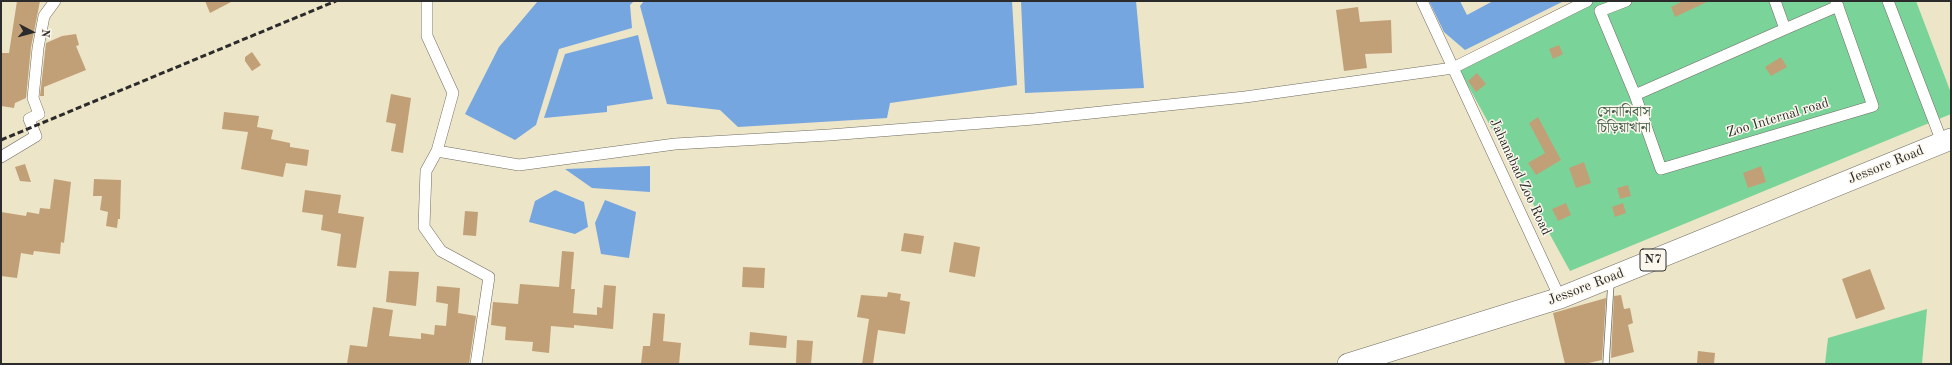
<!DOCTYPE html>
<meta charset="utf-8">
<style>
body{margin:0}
#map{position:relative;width:1952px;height:365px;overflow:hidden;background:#ede5c7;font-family:"Old Standard TT",serif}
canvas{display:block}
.frame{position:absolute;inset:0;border:2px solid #2b2b2b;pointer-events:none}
.north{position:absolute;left:12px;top:12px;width:40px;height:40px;-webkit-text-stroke:3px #fbf7ec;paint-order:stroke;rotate:96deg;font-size:11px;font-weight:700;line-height:16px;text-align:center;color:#2b2b2b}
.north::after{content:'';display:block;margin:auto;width:14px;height:18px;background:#2b2b2b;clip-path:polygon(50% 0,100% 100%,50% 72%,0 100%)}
</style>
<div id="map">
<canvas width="1952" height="365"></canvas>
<div class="frame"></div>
<div class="north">N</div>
</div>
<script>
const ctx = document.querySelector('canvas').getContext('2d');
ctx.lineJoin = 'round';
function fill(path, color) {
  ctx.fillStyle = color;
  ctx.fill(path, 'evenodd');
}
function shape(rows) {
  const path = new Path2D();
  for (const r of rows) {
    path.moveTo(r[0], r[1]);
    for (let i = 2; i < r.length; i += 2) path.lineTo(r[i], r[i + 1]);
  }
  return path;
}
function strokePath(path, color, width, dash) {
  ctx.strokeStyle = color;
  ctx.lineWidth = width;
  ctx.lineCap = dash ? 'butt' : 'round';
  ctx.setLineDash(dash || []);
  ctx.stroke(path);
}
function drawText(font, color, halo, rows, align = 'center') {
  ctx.font = font + ' "Old Standard TT","Noto Serif Bengali",serif';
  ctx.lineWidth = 3;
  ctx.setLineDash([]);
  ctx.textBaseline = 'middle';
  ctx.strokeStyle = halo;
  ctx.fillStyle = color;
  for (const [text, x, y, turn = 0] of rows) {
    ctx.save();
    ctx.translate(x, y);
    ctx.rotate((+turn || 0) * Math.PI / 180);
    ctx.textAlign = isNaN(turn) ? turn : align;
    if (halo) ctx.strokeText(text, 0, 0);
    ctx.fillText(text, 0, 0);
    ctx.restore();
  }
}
fill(shape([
 [1594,1,1916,1,1951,93,1951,114,1570,271,1460,71],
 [1927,309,1922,364,1825,364,1828,338]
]), '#7ad49a');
fill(shape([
 [538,1,634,1,630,5,632,28,559,49,536,125,515,140,465,114,499,47],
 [644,1,1012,1,1017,85,890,103,887,118,738,127,720,110,667,104,640,6],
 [1021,1,1136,1,1144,88,1025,93],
 [1429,1,1460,1,1467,15,1493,1,1564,1,1465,50,1444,32],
 [638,35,653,99,607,106,607,112,544,118,565,54],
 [650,166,650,192,592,188,565,169],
 [555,190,584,202,588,227,575,234,529,222,535,201],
 [605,200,636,212,629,258,601,254,595,223]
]), '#76a6e0');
fill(shape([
 [17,1,40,1,31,47,26,98,15,103,14,108,1,106,1,53,9,53],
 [205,1,233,1,210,13],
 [1683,1,1709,1,1675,17,1671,7],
 [1358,7,1360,22,1391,20,1392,53,1365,54,1367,68,1344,71,1336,10],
 [76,34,79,45,76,46,86,70,44,87,44,96,40,96,46,43,62,36],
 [1559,45,1563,54,1553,59,1549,49],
 [252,52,261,65,252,71,245,61,245,57],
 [1781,57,1787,67,1771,76,1765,67],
 [1477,73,1486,84,1476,92,1468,81],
 [391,94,411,98,403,153,391,151,396,124,386,122],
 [224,112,259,116,257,127,273,130,271,139,290,143,290,147,309,150,307,166,286,163,283,177,241,169,248,132,222,129],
 [1538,117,1561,160,1536,175,1528,163,1545,153,1529,123],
 [1584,162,1591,183,1576,188,1569,168],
 [25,164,31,182,20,181,15,167],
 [1761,166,1766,182,1748,188,1743,173],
 [54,179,71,182,64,243,61,242,60,254,34,251,33,255,21,253,17,278,1,276,1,212,26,216,27,212,39,214,40,208,50,209],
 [94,179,121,180,120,219,118,219,117,228,106,226,108,212,100,210,102,196,93,196],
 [1628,185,1631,196,1620,199,1617,188],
 [305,190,341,195,338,213,364,217,356,268,337,266,341,234,321,230,323,215,302,212],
 [1566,203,1571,215,1558,221,1552,209],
 [1623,203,1626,213,1615,217,1612,207],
 [465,211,478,212,476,236,463,235],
 [904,233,924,236,921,254,901,251],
 [954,242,980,247,975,277,949,272],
 [562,251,574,252,571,289,575,289,573,313,597,315,597,307,602,308,604,285,616,286,613,329,574,325,574,328,551,326,549,353,532,351,533,342,505,340,506,327,491,325,493,302,518,304,520,284,559,287],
 [743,267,765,268,764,288,742,287],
 [1870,269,1885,309,1856,319,1842,279],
 [389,271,419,272,416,306,386,302],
 [437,286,460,288,458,313,476,316,469,364,347,364,350,345,367,347,373,307,393,310,389,336,421,339,421,333,434,335,435,325,446,326,448,304,436,302],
 [888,292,901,294,900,300,910,302,905,334,878,330,873,364,862,364,869,319,857,317,861,295,887,297],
 [1621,295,1624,309,1630,308,1633,323,1628,325,1634,352,1611,358,1614,296],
 [1606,298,1602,360,1584,364,1565,364,1553,313],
 [653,313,665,314,663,341,681,343,679,364,641,364,643,346,650,346],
 [750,332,787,336,786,348,749,345],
 [797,340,813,341,811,364,796,364],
 [1698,351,1715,353,1714,364,1697,363]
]), '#c1a077');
const lane = shape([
 [1606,364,1611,282]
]);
const street = shape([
 [427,1,427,36,453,93,437,151,426,171,424,227,441,251,489,277,476,364],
 [1422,1,1560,298],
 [1626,1,1600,11,1635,95,1661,169,1873,106,1836,1],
 [1888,1,1942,142],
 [1785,29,1838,6],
 [1635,95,1785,29,1775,1],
 [437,151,519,165,675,144,829,135,1034,119,1245,97,1453,68,1587,1],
 [1,157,36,136,29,119,39,114,33,98,38,48,44,16,55,1]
]);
const highway = shape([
 [1348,364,1560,298,1951,139]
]);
strokePath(lane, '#6f6c62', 7);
strokePath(street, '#6f6c62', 12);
strokePath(highway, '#6f6c62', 22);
strokePath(lane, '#fff', 5.5);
strokePath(street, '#fff', 11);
strokePath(highway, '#fff', 21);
strokePath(shape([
 [1,140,336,1]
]), '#2b2b2b', 3, [6, 3]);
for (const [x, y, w] of [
 [1653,260,26]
]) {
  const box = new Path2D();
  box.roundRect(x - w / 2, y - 11, w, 22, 3);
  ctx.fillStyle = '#fbf7ec';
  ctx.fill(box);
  strokePath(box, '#2b2b2b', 1);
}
drawText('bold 13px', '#2b2b2b', null, [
 ["N7",1653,260]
]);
drawText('14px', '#435e4c', '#fbf7ec', [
 ["সেনানিবাস",1624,112],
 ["চিড়িয়াখানা",1624,128]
]);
drawText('14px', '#2b2b2b', '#fbf7ec', [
 ["Zoo Internal road",1778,118,-17],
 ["Jessore Road",1886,165,-22],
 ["Jahanabad Zoo Road",1520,177,65],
 ["Jessore Road",1586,287,-21]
]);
</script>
